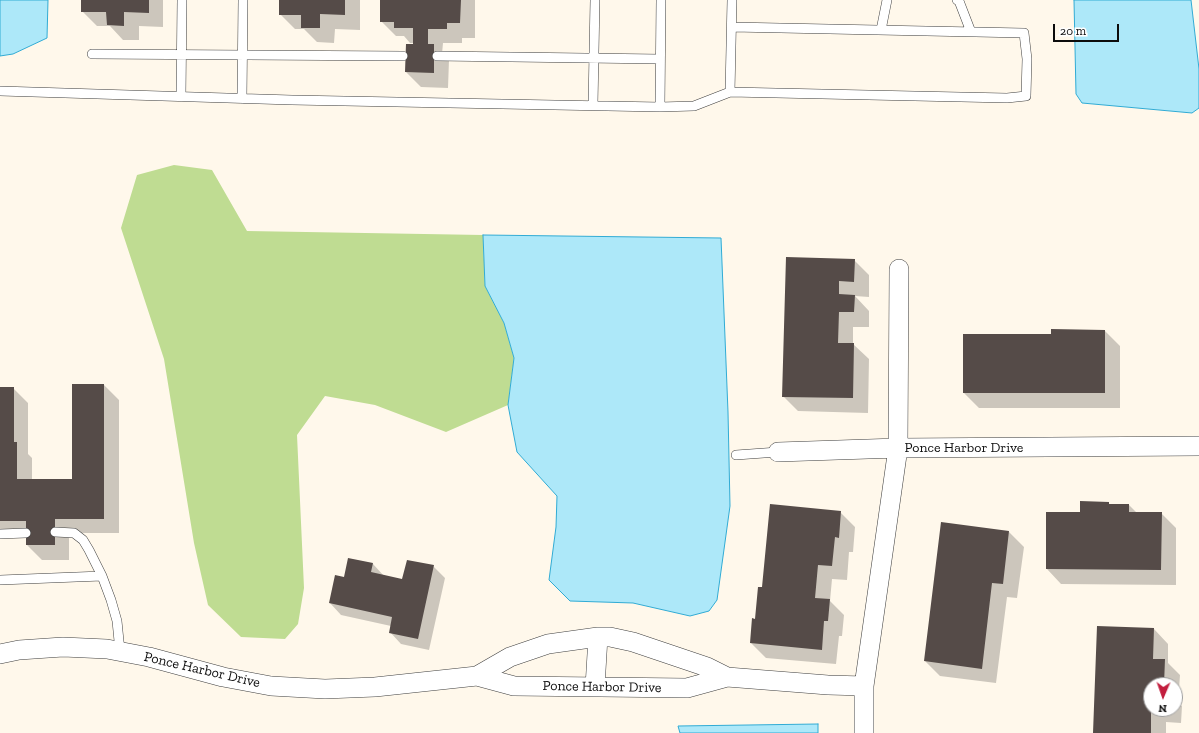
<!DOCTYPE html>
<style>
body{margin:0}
#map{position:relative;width:1199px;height:733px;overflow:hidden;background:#fff8eb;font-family:"Zilla Slab",serif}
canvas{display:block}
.north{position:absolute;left:1143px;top:677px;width:40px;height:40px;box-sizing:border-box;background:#fff;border:1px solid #9e9e9e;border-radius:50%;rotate:182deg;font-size:11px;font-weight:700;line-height:16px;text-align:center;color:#0c0c0c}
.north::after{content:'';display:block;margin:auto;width:14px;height:18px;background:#c21e3e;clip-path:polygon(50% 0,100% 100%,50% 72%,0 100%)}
.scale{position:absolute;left:1053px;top:24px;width:66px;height:18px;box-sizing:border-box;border:2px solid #0c0c0c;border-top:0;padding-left:5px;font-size:12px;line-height:14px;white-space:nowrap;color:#0c0c0c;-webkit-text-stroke:3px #fff;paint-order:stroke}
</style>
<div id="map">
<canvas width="1199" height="733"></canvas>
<div class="north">N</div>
<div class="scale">20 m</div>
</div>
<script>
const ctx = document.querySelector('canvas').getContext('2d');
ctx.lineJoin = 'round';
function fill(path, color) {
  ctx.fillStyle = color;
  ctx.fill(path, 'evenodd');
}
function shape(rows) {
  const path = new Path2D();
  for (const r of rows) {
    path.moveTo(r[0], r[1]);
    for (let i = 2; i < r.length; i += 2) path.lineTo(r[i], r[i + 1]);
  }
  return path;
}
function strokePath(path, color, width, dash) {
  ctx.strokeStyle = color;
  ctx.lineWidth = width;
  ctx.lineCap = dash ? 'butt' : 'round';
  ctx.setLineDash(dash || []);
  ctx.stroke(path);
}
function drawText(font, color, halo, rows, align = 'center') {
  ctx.font = font + ' "Zilla Slab",serif';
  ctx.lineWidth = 4;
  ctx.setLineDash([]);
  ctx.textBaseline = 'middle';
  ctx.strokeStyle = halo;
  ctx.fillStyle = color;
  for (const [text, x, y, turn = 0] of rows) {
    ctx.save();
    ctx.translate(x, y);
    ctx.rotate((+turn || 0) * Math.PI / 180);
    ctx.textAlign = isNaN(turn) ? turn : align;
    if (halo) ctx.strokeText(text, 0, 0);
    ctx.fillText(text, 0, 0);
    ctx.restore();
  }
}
fill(shape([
 [174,165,212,170,247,231,483,235,485,286,504,323,514,358,508,405,446,432,375,405,325,396,297,435,304,588,298,624,285,639,241,637,208,605,194,543,164,359,121,228,137,175]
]), '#bfdc92');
const water = shape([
 [0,0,48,0,47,38,13,54,0,56,0,0],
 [1074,0,1191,0,1199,69,1199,108,1192,113,1082,103,1076,94,1074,0],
 [483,235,721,238,728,412,730,506,717,600,709,611,690,616,633,603,570,601,549,580,556,527,557,496,517,452,508,405,514,358,504,323,485,286,483,235],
 [818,724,818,733,680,733,678,726,818,724]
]);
fill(water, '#ade8f9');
strokePath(water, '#31abd4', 1);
fill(shape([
 [82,0,163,0,163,27,139,26,139,40,123,40,110,26,97,26,82,11],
 [280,0,360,0,360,30,335,29,334,43,317,42,304,29,295,29,280,14],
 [381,0,475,0,475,38,462,38,462,43,443,43,442,54,449,60,448,88,421,87,406,72,407,45,414,45,414,43,410,43,404,36,396,36,381,21],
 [787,258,854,260,869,275,869,297,855,296,869,311,869,327,853,327,853,344,869,359,868,413,798,411,783,396],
 [1105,331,1120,346,1120,408,979,408,964,393,1052,335],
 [104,385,119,400,119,533,69,533,69,560,42,560,27,545,27,536,0,536,0,388,13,388,28,403,28,454,32,458,32,480,73,480],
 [1108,503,1111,505,1129,505,1137,513,1161,513,1176,528,1176,585,1061,584,1047,569,1081,513],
 [840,512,855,527,853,552,849,552,847,580,832,579,830,601,844,615,842,636,839,636,836,664,766,658,751,643,763,588],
 [942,523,1009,532,1024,547,1017,598,1007,597,996,683,940,676,925,661],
 [349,559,373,564,384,576,403,580,433,566,445,578,429,650,401,644,390,632,391,626,341,615,330,603,345,579],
 [1154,629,1168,644,1168,663,1180,675,1178,703,1182,706,1181,723,1166,722,1166,733,1094,733],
 [1151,685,1175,685,1175,709,1151,709]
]), '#0003');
fill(shape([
 [81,0,149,0,149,13,124,12,124,26,107,25,106,12,81,12],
 [279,0,345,0,345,15,320,14,320,28,301,28,301,15,279,15],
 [380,0,461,0,460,23,447,23,447,29,428,29,428,44,434,44,434,73,405,72,406,44,413,44,413,28,394,28,394,22,380,22],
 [786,257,855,259,854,282,839,281,839,294,855,295,854,312,839,312,838,343,854,343,853,398,782,397],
 [1051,329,1105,330,1105,393,963,393,963,334,1051,334],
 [72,384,104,384,104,519,55,519,55,545,26,545,26,521,0,521,0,387,14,387,14,442,17,442,17,479,72,479],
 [1080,501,1109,502,1109,504,1129,504,1129,512,1162,512,1161,570,1046,569,1046,512,1080,512],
 [770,504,841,511,839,538,835,537,832,566,818,565,815,598,830,599,828,621,824,621,822,650,750,643,752,618,755,619,758,587,762,587],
 [941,522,1009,531,1003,584,992,583,982,669,924,661],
 [348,558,373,563,371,572,402,579,407,560,434,565,418,639,389,633,392,617,329,603,335,575,344,577],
 [1097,626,1154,628,1153,659,1165,659,1164,685,1151,685,1151,733,1093,733]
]), '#554b48');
const lane = shape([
 [957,0,959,1,971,32],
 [881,30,887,0],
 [92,54,403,56],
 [437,56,660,59],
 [0,91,292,100,660,107,694,106,730,92,1007,98,1026,96,1027,59,1024,33,732,27],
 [730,92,732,0],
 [181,97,182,0],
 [242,99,243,0],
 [593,105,595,0],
 [660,107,661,0],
 [736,455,778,452],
 [55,532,74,533,83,540,89,550,102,576,111,600,117,621,120,651],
 [0,534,26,533],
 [0,580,102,576]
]);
const street = shape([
 [778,452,898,448,1199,446],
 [0,654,19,650,63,647,107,649,149,657,223,677,271,686,325,689,375,687,477,676,514,686,687,688,727,677,828,685,864,686],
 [477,676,510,657,548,644,598,637,610,637,633,642,707,667,727,677],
 [595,687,598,637],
 [864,733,864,686,898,448,899,269]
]);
strokePath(lane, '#3f3f3f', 10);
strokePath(street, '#3f3f3f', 20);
strokePath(lane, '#fff', 9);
strokePath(street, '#fff', 19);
drawText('14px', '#0c0c0c', '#fff', [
 ["Ponce Harbor Drive",964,448],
 ["Ponce Harbor Drive",202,670,13],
 ["Ponce Harbor Drive",602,687,1]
]);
</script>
